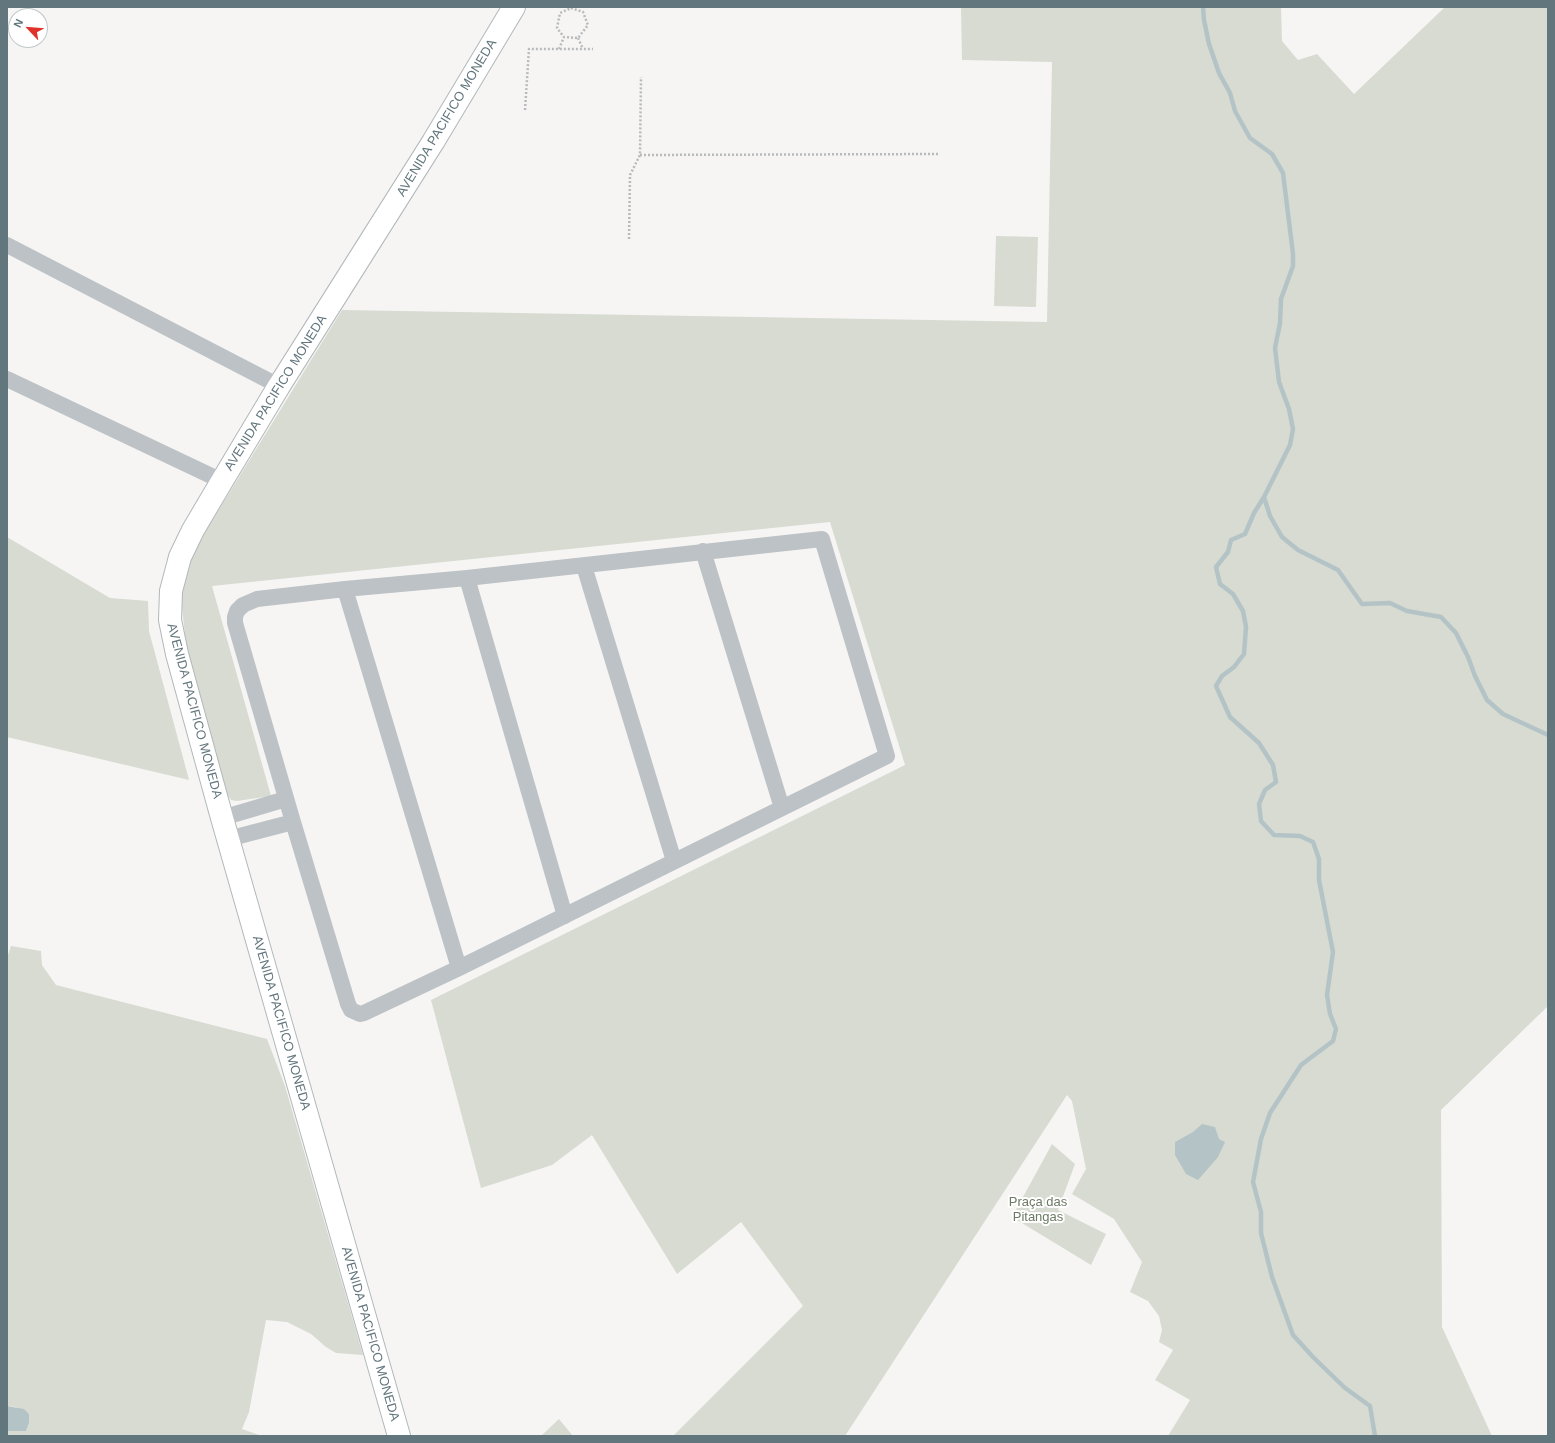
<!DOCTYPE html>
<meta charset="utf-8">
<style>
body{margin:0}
#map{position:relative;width:1555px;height:1443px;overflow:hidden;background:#f6f5f3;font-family:Helvetica,sans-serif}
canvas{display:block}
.frame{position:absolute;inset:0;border:8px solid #62767d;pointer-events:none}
.north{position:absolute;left:8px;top:8px;width:40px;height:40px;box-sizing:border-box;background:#fff;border:1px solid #c0c8cb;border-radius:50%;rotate:296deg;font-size:11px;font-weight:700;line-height:16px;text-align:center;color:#62767d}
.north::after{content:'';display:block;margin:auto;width:14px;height:18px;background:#de322b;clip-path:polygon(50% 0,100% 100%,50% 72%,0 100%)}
</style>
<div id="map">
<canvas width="1555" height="1443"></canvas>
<div class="frame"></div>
<div class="north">N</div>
</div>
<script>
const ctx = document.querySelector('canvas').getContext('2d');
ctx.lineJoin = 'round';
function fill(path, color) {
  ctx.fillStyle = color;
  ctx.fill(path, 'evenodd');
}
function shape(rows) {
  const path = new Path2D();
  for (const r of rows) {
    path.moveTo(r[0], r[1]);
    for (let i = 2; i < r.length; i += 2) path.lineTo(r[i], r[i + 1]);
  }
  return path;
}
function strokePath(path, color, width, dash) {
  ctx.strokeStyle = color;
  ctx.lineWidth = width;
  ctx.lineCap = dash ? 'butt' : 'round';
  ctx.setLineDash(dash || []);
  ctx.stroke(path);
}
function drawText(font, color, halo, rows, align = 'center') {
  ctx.font = font + ' Helvetica,sans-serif';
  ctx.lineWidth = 4;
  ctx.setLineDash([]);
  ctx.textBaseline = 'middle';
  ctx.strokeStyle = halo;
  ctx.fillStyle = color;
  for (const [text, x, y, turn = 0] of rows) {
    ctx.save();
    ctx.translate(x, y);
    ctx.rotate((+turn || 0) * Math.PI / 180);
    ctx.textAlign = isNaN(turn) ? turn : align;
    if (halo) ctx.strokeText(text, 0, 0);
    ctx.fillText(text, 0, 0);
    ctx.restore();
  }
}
fill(shape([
 [961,7,1281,7,1282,41,1298,60,1317,54,1354,94,1445,7,1548,7,1548,1006,1441,1110,1442,1327,1492,1436,1168,1436,1190,1400,1155,1380,1173,1350,1159,1342,1162,1330,1159,1316,1148,1301,1130,1292,1142,1262,1114,1219,1072,1194,1086,1169,1072,1101,1067,1095,845,1436,673,1436,803,1306,741,1222,677,1274,592,1135,552,1165,481,1188,431,1000,905,765,830,522,212,586,271,796,237,801,231,800,227,794,186,645,181,597,186,570,197,545,342,310,1047,322,1052,62,962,60],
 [996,236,1038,237,1036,307,994,306],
 [7,537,110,598,148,601,149,631,189,780,7,737],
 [11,946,41,951,42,965,56,985,267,1039,285,1086,363,1355,336,1353,326,1347,311,1334,287,1322,266,1320,249,1412,242,1429,262,1436,7,1436,7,1431,26,1431,29,1423,29,1414,16,1407,7,1406,7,958],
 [1052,1144,1075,1164,1058,1210,1106,1234,1091,1265,1012,1217],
 [559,1419,573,1436,541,1436]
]), '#d7dbd2');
fill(shape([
 [1202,1124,1215,1127,1219,1139,1225,1142,1218,1157,1198,1180,1186,1174,1175,1155,1175,1142,1193,1132],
 [7,1406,24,1409,29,1414,29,1423,26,1431,7,1431]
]), '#b4c4c6');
strokePath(shape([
 [1203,7,1204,20,1209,44,1219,73,1230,93,1235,111,1250,138,1272,154,1283,173,1293,254,1293,266,1281,299,1280,323,1275,348,1279,382,1289,409,1293,429,1290,445,1264,497,1254,513,1245,534,1231,540,1228,552,1216,567,1220,584,1233,594,1243,611,1246,627,1244,654,1234,667,1222,676,1216,686,1230,717,1259,743,1273,765,1276,782,1265,790,1259,804,1261,821,1274,835,1300,836,1313,842,1319,859,1319,880,1333,952,1327,995,1330,1014,1336,1029,1333,1041,1301,1065,1270,1113,1261,1139,1253,1182,1261,1212,1261,1233,1272,1277,1293,1335,1313,1357,1345,1388,1370,1406,1375,1436],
 [1264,497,1270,516,1282,537,1298,550,1338,570,1362,604,1390,603,1407,611,1441,617,1456,633,1468,657,1475,676,1487,700,1503,714,1548,735]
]), '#b4c4c6', 4.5);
const secondary = shape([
 [399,1436,222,818,177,654,170,620,171,591,180,557,193,530,222,481,279,386,433,142,514,7]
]);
strokePath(secondary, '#b1b8bb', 24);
strokePath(shape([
 [571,8,583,12,588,25,578,38,564,37,557,28,560,13,571,8],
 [578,38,583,49],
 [559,49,564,37],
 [525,110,529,49,593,49],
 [640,155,940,154],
 [629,239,630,175,640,155,641,77]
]), '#b7bbbd', 2.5, [2, 2]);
strokePath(shape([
 [7,245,279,386],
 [7,379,222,481],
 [822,539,887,756,459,968,364,1013,360,1014,351,1010,348,1004,293,822,235,623,235,617,237,611,243,605,257,599,345,589,467,578,822,539],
 [703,551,782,808],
 [584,566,674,861],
 [467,578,565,916],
 [345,589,459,968],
 [222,818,286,799],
 [228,839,293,822]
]), '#bcc2c5', 16);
strokePath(secondary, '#fff', 22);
drawText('13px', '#62767d', '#fff', [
 ["AVENIDA PACIFICO MONEDA",447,118,-59],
 ["AVENIDA PACIFICO MONEDA",276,393,-58],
 ["AVENIDA PACIFICO MONEDA",194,711,75],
 ["AVENIDA PACIFICO MONEDA",281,1023,74],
 ["AVENIDA PACIFICO MONEDA",370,1334,74]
]);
drawText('13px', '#6d7a64', '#fff', [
 ["Praça das",1038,1202],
 ["Pitangas",1038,1217]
]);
</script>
